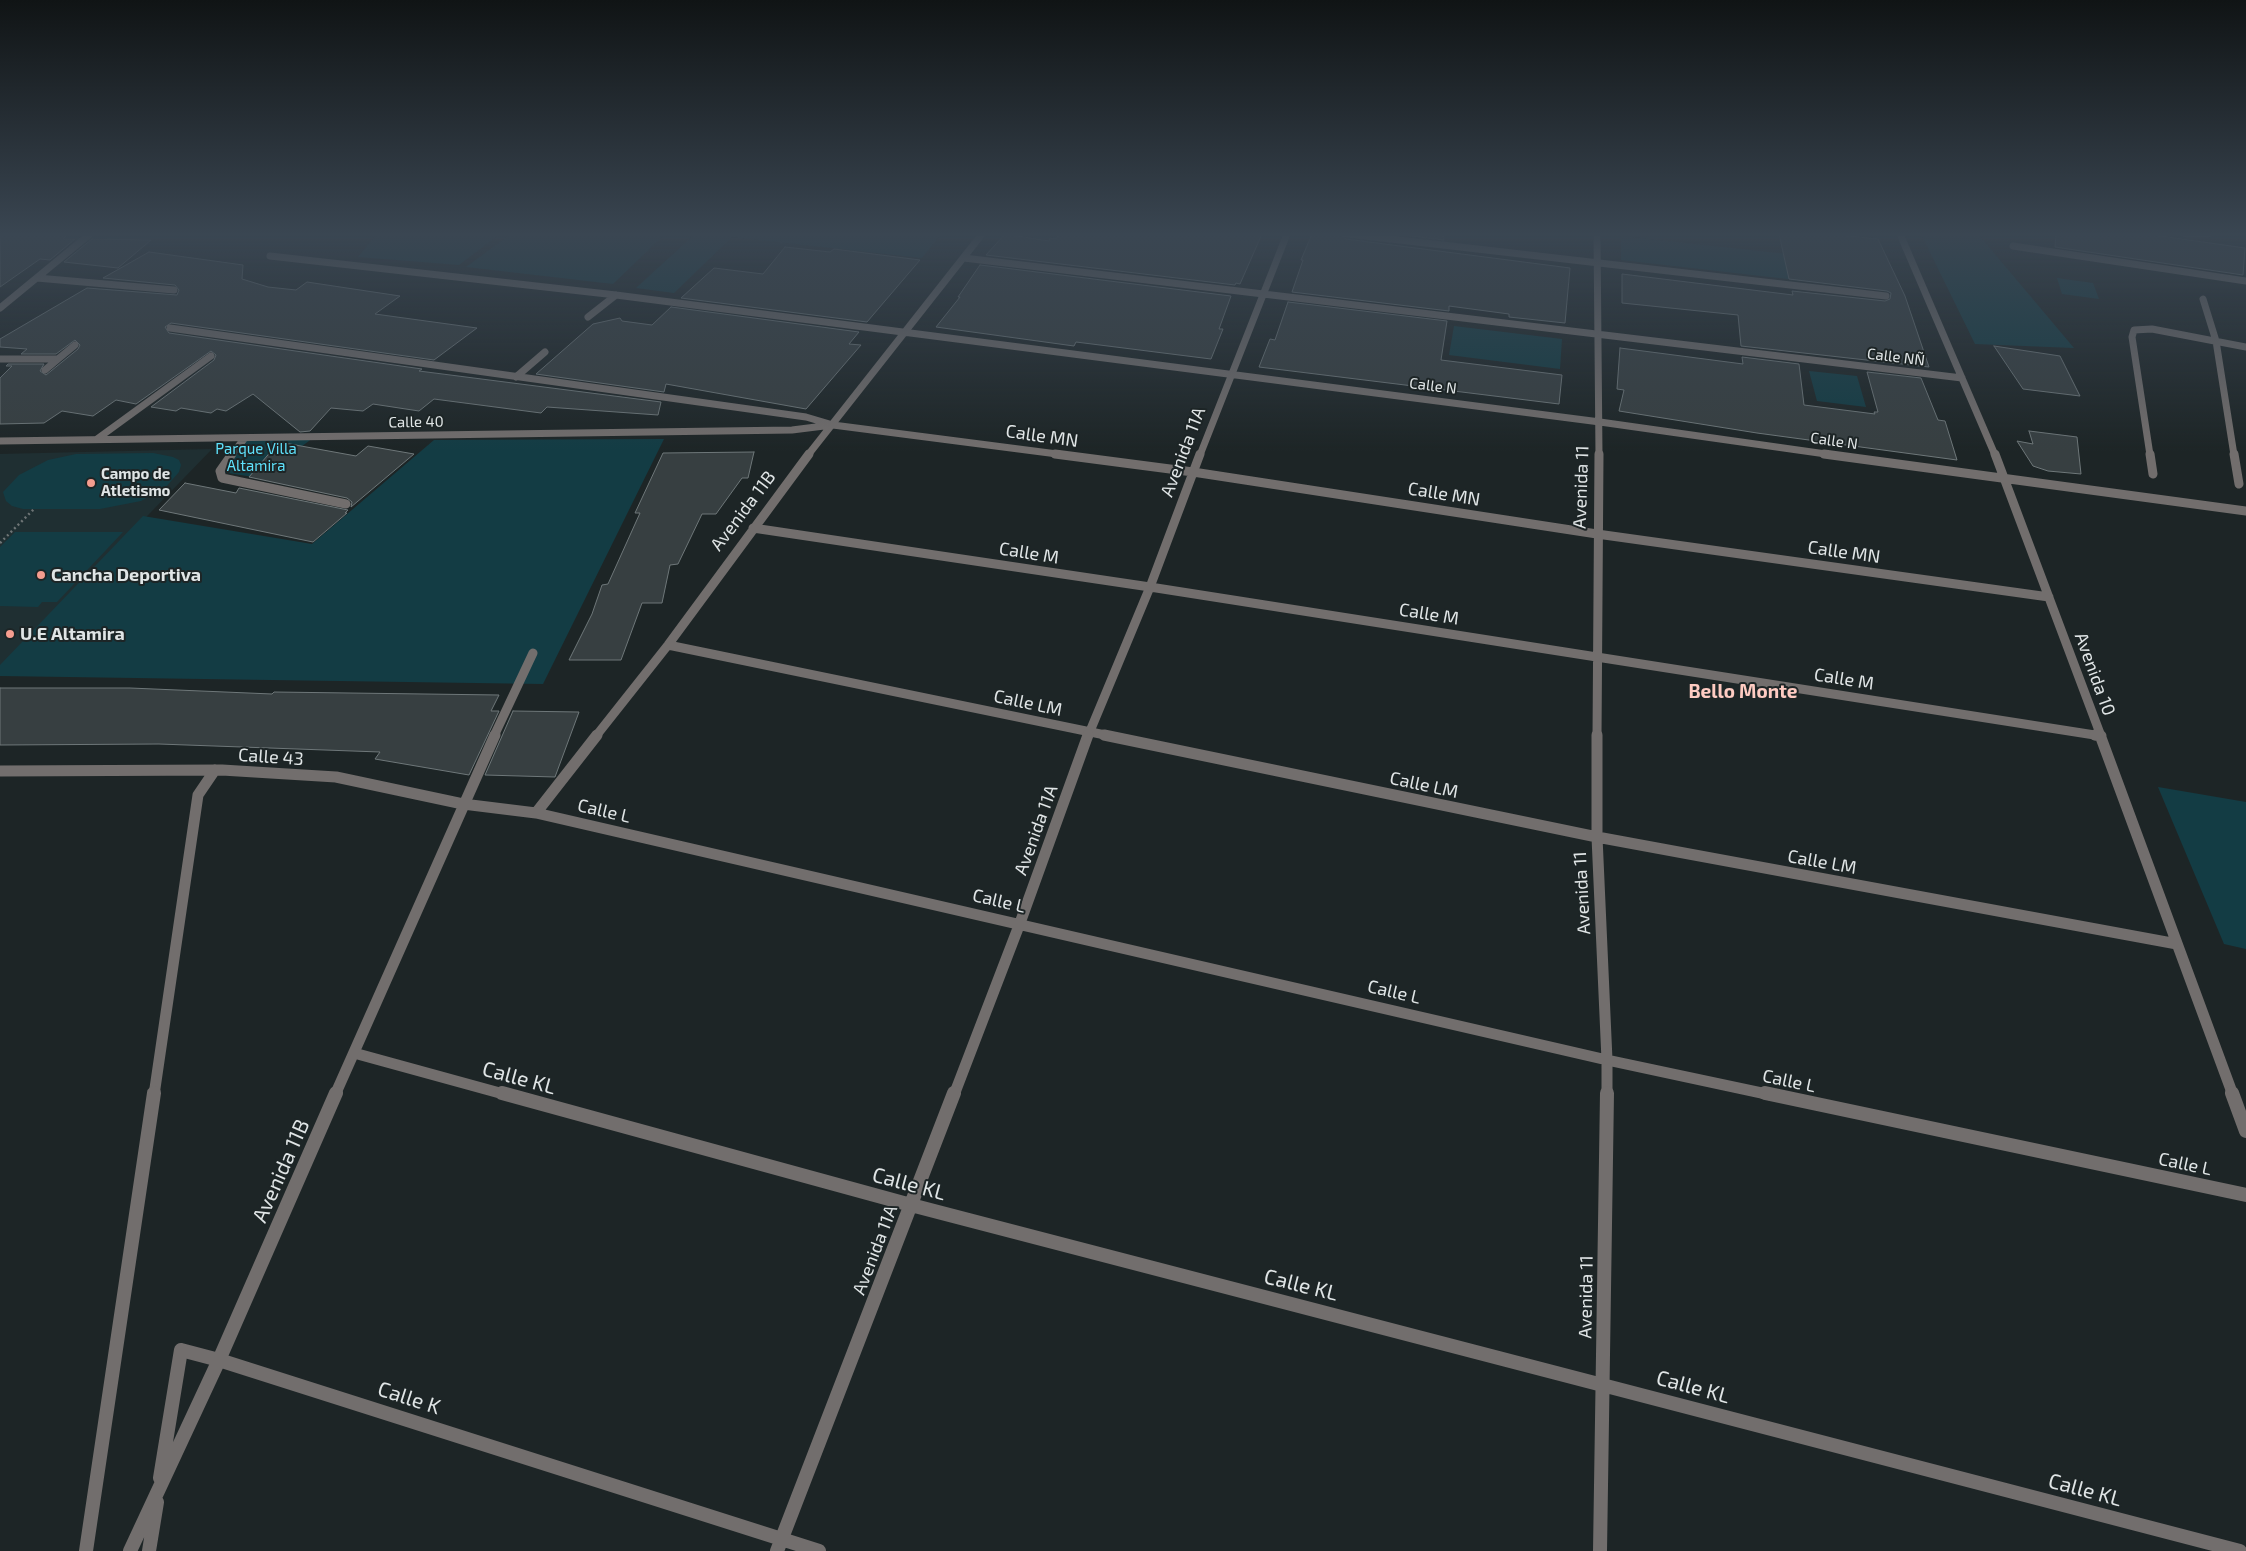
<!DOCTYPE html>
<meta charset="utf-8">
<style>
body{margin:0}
canvas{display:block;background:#1d2526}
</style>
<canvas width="2246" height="1551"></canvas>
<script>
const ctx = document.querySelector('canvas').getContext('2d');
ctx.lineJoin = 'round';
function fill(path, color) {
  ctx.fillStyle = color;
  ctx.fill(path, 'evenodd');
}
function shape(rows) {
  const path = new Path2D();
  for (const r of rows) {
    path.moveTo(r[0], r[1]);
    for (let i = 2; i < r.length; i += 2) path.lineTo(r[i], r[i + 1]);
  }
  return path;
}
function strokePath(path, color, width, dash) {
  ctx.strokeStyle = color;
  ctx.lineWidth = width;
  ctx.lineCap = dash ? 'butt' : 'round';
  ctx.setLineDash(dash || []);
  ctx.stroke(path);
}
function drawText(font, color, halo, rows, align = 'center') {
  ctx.font = font + ' "Exo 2",sans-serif';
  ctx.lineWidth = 4;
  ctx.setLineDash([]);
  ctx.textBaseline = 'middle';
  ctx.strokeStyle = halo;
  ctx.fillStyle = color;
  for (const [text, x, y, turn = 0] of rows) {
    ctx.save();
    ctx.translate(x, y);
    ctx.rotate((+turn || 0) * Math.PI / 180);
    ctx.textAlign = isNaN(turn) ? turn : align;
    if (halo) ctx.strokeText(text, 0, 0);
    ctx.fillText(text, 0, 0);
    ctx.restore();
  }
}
fill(shape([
 [212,449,0,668,0,454]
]), '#1f2f32');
fill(shape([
 [377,234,500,234,459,265,358,257],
 [511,234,665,234,613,284,466,267],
 [695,234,941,234,922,258,732,237,674,293,636,288],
 [1921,234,1978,234,2074,348,1975,344],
 [1621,236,1825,258,1831,284,1621,260],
 [2057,278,2093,283,2099,299,2062,294],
 [1454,326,1562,339,1560,369,1449,355],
 [1809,371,1857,376,1866,407,1817,401],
 [313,438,259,478,216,471,241,439],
 [664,439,543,684,0,676,0,665,143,516,312,544,434,440],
 [153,453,173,457,179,460,181,465,179,472,165,488,141,501,100,509,23,509,12,506,6,501,3,492,19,475,48,460,76,454],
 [15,532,123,532,57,602,42,602,38,607,0,606,0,547],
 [2158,787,2246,802,2246,949,2224,944]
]), '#133c44');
const building = shape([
 [0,234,68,234,63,239,75,239,50,260,40,259,0,287,0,234],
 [1005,234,1049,241,1050,238,1056,239,1059,234,1262,234,1240,284,1236,283,1235,285,986,255,1005,234],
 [1312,234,1342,234,1346,239,1570,268,1565,323,1509,317,1509,314,1449,306,1449,311,1292,292,1303,260,1301,260,1312,234],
 [1395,234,1444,234,1444,240,1395,234],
 [1779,234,1831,234,1878,239,1905,296,1929,367,1741,346,1738,315,1622,303,1622,274,1793,295,1792,291,1885,301,1890,299,1891,293,1887,291,1789,279,1779,234],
 [2056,234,2147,234,2245,248,2243,275,2055,247,2056,234],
 [92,239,151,240,118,268,64,262,92,239],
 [785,247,830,252,834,249,920,260,867,322,681,298,714,268,763,274,785,247],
 [149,252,243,265,242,279,268,287,296,290,307,282,400,296,375,314,477,328,434,360,171,323,165,327,169,333,422,369,419,371,661,402,658,415,547,407,541,413,434,399,419,411,373,404,363,411,331,408,310,431,300,432,253,394,226,411,217,409,211,413,181,408,176,411,151,407,214,360,216,355,211,351,136,404,116,400,93,416,62,411,44,423,0,424,0,378,12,366,6,366,8,364,44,364,40,371,46,375,78,349,80,345,75,340,56,354,21,354,27,349,0,347,0,339,87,288,177,295,179,290,175,285,103,278,149,252],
 [980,265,1231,296,1219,329,1223,329,1211,359,1076,342,1074,346,936,327,960,297,958,297,980,265],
 [1288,302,1447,321,1441,360,1562,375,1559,404,1259,367,1270,339,1275,340,1288,302],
 [671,307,859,332,849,344,861,345,806,409,666,384,664,392,536,374,593,324,620,318,622,321,652,325,671,307],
 [1994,346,2060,356,2080,396,2023,389,1994,346],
 [1620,348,1743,364,1742,357,1799,364,1804,405,1875,414,1874,412,1878,412,1867,372,1921,378,1938,420,1945,421,1957,460,1757,433,1619,411,1624,390,1617,389,1620,348],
 [2029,431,2077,437,2081,474,2048,471,2033,466,2017,441,2033,444,2029,431],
 [279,442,356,456,368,446,414,454,351,507,352,502,347,498,249,477,279,442],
 [754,452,748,478,742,478,716,514,702,514,678,564,670,565,662,603,642,603,621,660,569,660,592,614,602,585,608,584,640,513,635,513,663,453,754,452],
 [185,483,236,493,239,488,348,510,345,513,347,513,313,542,159,510,185,483],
 [0,688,130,688,272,694,274,692,499,695,491,711,499,711,469,775,375,759,380,752,159,744,0,745,0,688],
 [513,711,579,712,555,777,485,775,513,711]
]);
fill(building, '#373f41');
strokePath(building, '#6e7779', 1);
strokePath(shape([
 [0,543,34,509]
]), '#6d7475', 2.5, [2, 3]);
strokePath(shape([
 [1347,234,1886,296],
 [1597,234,1599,455],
 [1900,234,1995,455],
 [2186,234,2208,234],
 [2013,246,2246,281],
 [270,256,616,295,1600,422,1833,455],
 [964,258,1962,378],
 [37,278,174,290],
 [2203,299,2216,341,2234,455],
 [0,308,90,234],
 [588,317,616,295],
 [170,328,806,417,833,425,1065,455],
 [0,359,58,359,45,370],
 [58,359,75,345],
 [516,377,545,352],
 [97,439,211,356],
 [0,441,792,430,832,425],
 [231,455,245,438],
 [808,455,982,234],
 [1200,455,1287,234],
 [2150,455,2132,337,2134,330,2152,329,2246,347]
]), '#726e6d', 7);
strokePath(shape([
 [232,454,220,471,222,478,346,504],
 [1055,454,1193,472,1597,534,2049,597],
 [1824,454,2246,511],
 [1995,454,2101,736],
 [2150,454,2153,474],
 [2234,454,2239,484],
 [753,528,1150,587,2101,736],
 [668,645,1110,736],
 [494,736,533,653],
 [596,736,668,645,809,454],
 [1088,736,1150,587,1200,454],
 [1597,736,1599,454]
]), '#726e6d', 9);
strokePath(shape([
 [1104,735,1597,837,2177,944],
 [1597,735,1597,837,1607,1060,1607,1095],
 [2095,735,2101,736],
 [2100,735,2233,1095],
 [0,771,222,770,336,777,463,804,536,813,1607,1060,1771,1095],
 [536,813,597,735],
 [354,1053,507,1095],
 [154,1095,198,795,215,770],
 [335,1095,495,735],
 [954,1095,1020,923,1088,735]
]), '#726e6d', 11);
strokePath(shape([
 [502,1093,911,1205,2240,1551],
 [1765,1093,2246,1195],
 [2232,1093,2246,1131],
 [160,1478,181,1350,219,1360,819,1551],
 [86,1551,154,1093],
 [130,1551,219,1360,336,1093],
 [149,1551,157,1502],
 [777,1551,954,1093],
 [1600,1551,1607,1093]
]), '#726e6d', 14);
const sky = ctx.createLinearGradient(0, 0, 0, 451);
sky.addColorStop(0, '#101415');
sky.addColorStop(0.52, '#3a4652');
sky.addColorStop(1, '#3a465200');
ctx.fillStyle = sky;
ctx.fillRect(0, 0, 2246, 451);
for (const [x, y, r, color] of [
 [91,483,5,"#f59d8f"],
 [41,575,5,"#f59d8f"],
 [10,634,5,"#f59d8f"]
]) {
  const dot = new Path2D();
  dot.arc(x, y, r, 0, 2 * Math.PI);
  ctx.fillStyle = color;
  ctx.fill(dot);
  strokePath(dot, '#1d2526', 2);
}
drawText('15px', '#e0e5e6', '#1d2526', [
 ["Calle NÑ",1896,357,7],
 ["Calle N",1433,386,7],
 ["Calle 40",416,422,-1],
 ["Calle N",1834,441,8]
]);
drawText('15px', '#5fe2fc', '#1d2526', [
 ["Parque Villa",256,449],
 ["Altamira",256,466]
]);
drawText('bold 15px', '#e0e5e6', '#1d2526', [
 ["Campo de",101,474],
 ["Atletismo",101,491]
], 'left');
drawText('18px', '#e0e5e6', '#1d2526', [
 ["Calle MN",1042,436,8],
 ["Avenida 11A",1183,452,-69],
 ["Avenida 11",1581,487,-88],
 ["Calle MN",1444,494,9],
 ["Avenida 11B",743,511,-53],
 ["Calle MN",1844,552,8],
 ["Calle M",1029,553,9],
 ["Calle M",1429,614,9],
 ["Avenida 10",2095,674,70],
 ["Calle M",1844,679,9],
 ["Calle LM",1028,703,12],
 ["Calle 43",271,757,4],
 ["Calle LM",1424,785,12],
 ["Calle L",604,811,13],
 ["Avenida 11A",1036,830,-70],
 ["Calle LM",1822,862,10],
 ["Avenida 11",1582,893,-93],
 ["Calle L",999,901,13],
 ["Calle L",1394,992,13],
 ["Calle L",1789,1081,12],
 ["Calle L",2185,1164,12],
 ["Avenida 11A",875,1250,-69],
 ["Avenida 11",1586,1297,-89]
]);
drawText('bold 18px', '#e0e5e6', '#1d2526', [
 ["Cancha Deportiva",51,575],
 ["U.E Altamira",20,634]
], 'left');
drawText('bold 19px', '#fecbc2', '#1d2526', [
 ["Bello Monte",1743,692]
]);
drawText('21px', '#e0e5e6', '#1d2526', [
 ["Calle KL",519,1078,15],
 ["Avenida 11B",281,1171,-66],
 ["Calle KL",909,1184,15],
 ["Calle KL",1301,1285,14],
 ["Calle KL",1693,1387,15],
 ["Calle K",409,1398,18],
 ["Calle KL",2085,1490,15]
]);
</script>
